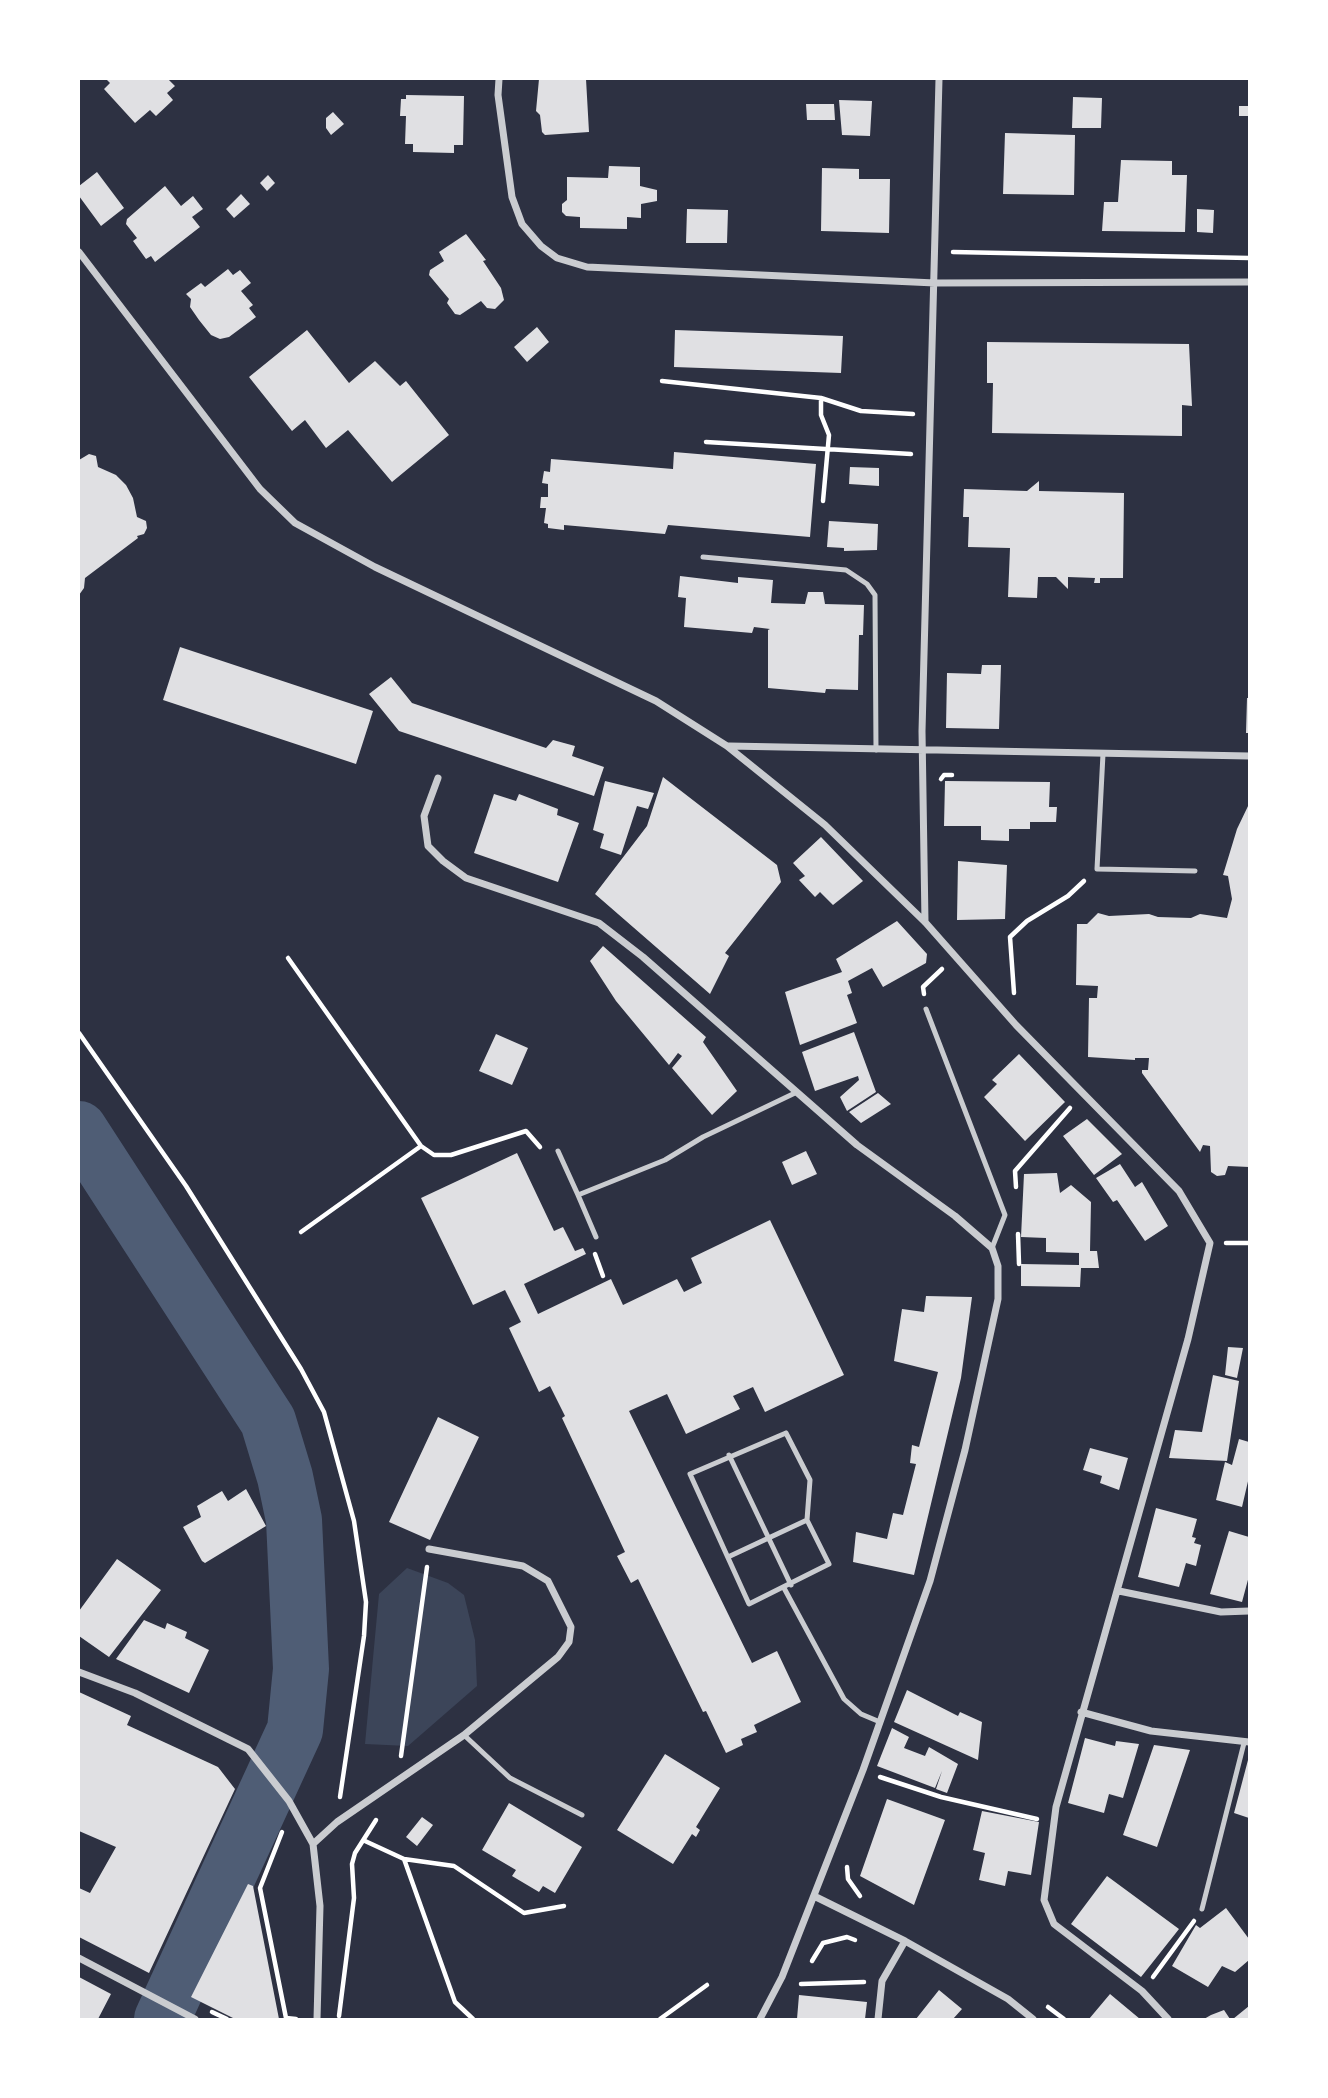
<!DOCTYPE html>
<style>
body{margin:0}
#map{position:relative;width:1328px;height:2098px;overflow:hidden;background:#2d3142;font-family:Barlow,sans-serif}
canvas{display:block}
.frame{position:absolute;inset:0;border:80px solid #fff;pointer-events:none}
</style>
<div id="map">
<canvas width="1328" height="2098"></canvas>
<div class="frame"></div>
</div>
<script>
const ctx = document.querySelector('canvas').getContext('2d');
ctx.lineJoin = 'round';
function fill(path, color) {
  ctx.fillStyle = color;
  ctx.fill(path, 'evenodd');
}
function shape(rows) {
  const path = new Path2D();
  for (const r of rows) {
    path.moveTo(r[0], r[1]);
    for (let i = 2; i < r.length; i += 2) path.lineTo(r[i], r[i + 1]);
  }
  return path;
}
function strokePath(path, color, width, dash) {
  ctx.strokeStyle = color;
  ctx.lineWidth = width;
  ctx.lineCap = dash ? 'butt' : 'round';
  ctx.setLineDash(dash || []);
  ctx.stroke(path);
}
fill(shape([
 [407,1568,448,1583,464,1595,475,1640,477,1686,408,1746,365,1744,379,1594]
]), '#3c4559');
strokePath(shape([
 [79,1129,268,1421,285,1477,294,1520,301,1669,295,1730,162,2019]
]), '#4f5d75', 56);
fill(shape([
 [106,79,168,79,175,86,167,93,173,100,156,116,150,110,135,123,104,89,110,83],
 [539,79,586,79,589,132,545,135,542,132,540,115,536,111],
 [406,95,464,96,463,145,454,145,454,153,413,152,413,144,405,144,406,116,400,116,401,99,406,99],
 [1073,97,1102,98,1101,128,1072,128],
 [839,100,872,101,870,136,842,135],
 [806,104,834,104,835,120,807,120],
 [1239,106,1249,106,1249,116,1239,116],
 [333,112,344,124,331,135,326,128,326,118],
 [1005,133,1075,135,1074,195,1003,194],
 [1121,160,1172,161,1172,175,1187,175,1185,232,1102,231,1104,202,1118,202],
 [609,166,640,167,640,186,657,190,657,201,641,204,641,218,627,217,627,229,580,228,580,217,566,216,562,212,562,204,567,200,567,177,608,178],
 [822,168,859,169,859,179,890,179,889,233,821,231],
 [97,172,124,208,101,226,79,196,79,186],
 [268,175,275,183,267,191,260,183],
 [165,186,181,206,193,196,203,209,192,217,200,227,155,262,151,256,146,259,133,241,137,238,126,224,127,219],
 [241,194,250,204,234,218,226,209],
 [687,209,728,210,727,243,686,243],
 [1197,209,1214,210,1213,233,1197,232],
 [466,234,486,260,483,261,501,288,504,300,495,309,487,308,481,301,460,315,455,314,447,303,449,299,429,275,430,270,444,261,439,252],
 [228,269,233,275,240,270,251,283,241,291,253,305,249,308,256,317,229,337,220,339,211,335,199,320,190,307,191,299,186,294,201,283,205,287],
 [537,327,549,342,527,362,514,347],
 [307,330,349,383,375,361,400,386,406,381,449,435,392,482,348,430,326,448,305,420,292,431,249,377],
 [675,330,843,336,841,373,674,367],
 [987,342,1189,344,1192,406,1182,405,1182,436,992,433,993,383,987,383],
 [674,452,816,464,810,537,668,525,665,534,564,525,564,530,548,528,548,524,544,523,546,508,540,508,541,497,548,497,548,484,542,483,544,471,550,472,551,459,673,469],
 [89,454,96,456,98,467,116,475,126,485,133,498,137,517,146,521,147,528,144,534,137,536,138,538,85,578,84,588,79,595,79,460],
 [850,467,879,468,879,486,849,484],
 [1039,481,1039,491,1124,493,1123,578,1100,578,1100,583,1094,583,1095,578,1068,577,1068,589,1056,577,1038,577,1037,598,1008,597,1010,548,968,547,969,517,963,517,964,489,1027,491],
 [829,521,878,524,877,550,844,551,844,548,827,547],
 [680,576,738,583,738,577,773,580,771,603,805,604,808,592,823,592,825,604,864,605,863,635,859,635,858,690,826,689,825,693,768,688,768,630,770,629,754,627,752,633,684,627,686,598,678,597],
 [180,647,373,711,356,764,163,700],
 [982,665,1001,665,999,729,946,728,947,673,981,674],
 [391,677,412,703,546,748,553,740,575,746,572,756,604,767,594,796,399,731,369,694],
 [1247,698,1249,698,1249,733,1246,733],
 [663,777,777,865,781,882,725,953,729,956,710,994,595,894,647,826],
 [605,781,654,793,648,809,637,806,621,855,600,848,604,834,593,830],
 [945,781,1050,782,1049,807,1057,807,1056,822,1030,822,1030,829,1009,829,1009,841,981,840,981,826,944,826],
 [494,794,516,801,519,794,558,809,557,815,579,823,558,882,474,853],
 [1249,804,1249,1167,1228,1166,1225,1175,1217,1176,1211,1172,1210,1146,1203,1145,1200,1152,1142,1073,1142,1070,1148,1070,1149,1058,1135,1058,1135,1060,1088,1057,1089,998,1097,998,1098,986,1076,985,1077,924,1087,924,1098,913,1109,916,1149,914,1158,917,1191,918,1200,914,1227,918,1232,899,1228,876,1223,875,1237,829],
 [821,837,863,881,833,905,820,892,815,897,799,880,805,876,793,863],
 [958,861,1007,865,1005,919,957,920],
 [897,921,927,954,926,963,883,987,872,968,848,981,852,993,847,995,857,1023,800,1045,785,992,842,972,836,959],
 [603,946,706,1037,703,1042,737,1091,712,1115,672,1068,682,1056,678,1053,669,1065,616,1001,590,961],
 [854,1032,876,1092,847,1111,840,1097,859,1080,858,1076,815,1091,802,1052],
 [496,1034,528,1048,512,1085,479,1071],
 [1019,1054,1065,1102,1025,1141,984,1097,997,1084,992,1080],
 [878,1093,891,1104,861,1123,849,1112],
 [1087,1119,1122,1154,1094,1175,1063,1136],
 [806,1151,817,1174,792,1185,782,1162],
 [517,1153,554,1231,563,1227,575,1251,583,1248,586,1254,524,1284,538,1314,611,1279,623,1305,677,1279,684,1292,702,1283,691,1258,770,1220,844,1375,765,1412,753,1387,733,1396,740,1409,686,1434,667,1394,629,1411,752,1663,777,1651,801,1702,754,1725,757,1732,741,1739,743,1745,726,1753,706,1711,703,1712,638,1579,631,1583,617,1556,625,1552,562,1418,565,1416,550,1386,539,1392,509,1328,521,1322,505,1290,473,1305,421,1198],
 [1120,1164,1135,1187,1142,1182,1168,1226,1145,1241,1117,1200,1113,1202,1096,1178],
 [1057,1173,1060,1193,1071,1185,1091,1202,1090,1251,1097,1251,1099,1268,1081,1268,1080,1287,1021,1286,1021,1264,1079,1265,1079,1253,1046,1252,1046,1238,1021,1237,1024,1174],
 [926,1296,972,1297,961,1378,914,1575,853,1562,856,1532,887,1539,893,1513,903,1515,916,1464,910,1463,912,1445,919,1447,938,1372,894,1361,902,1309,924,1312],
 [1228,1347,1243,1348,1237,1378,1225,1375],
 [1213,1375,1239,1381,1227,1461,1169,1458,1175,1430,1202,1432],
 [438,1417,479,1437,430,1540,389,1522],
 [1239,1439,1249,1442,1249,1477,1242,1507,1216,1500,1225,1462,1232,1465],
 [1090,1448,1128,1458,1119,1490,1100,1483,1102,1476,1083,1470],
 [246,1489,266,1526,205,1563,202,1561,183,1527,201,1517,197,1506,222,1491,228,1501],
 [1156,1508,1197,1519,1192,1537,1196,1538,1194,1543,1201,1545,1196,1566,1186,1563,1179,1587,1138,1577],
 [1229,1531,1249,1537,1249,1576,1242,1602,1210,1594],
 [117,1559,161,1590,109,1657,79,1636,79,1611],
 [144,1620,165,1629,167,1623,187,1632,185,1638,209,1650,189,1693,116,1659],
 [907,1690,958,1716,960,1712,982,1722,978,1760,894,1722],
 [79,1692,131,1716,127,1725,218,1767,235,1789,149,1973,79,1937,79,1888,90,1893,116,1847,79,1831],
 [892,1728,909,1737,904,1748,925,1756,929,1747,958,1764,947,1793,936,1789,942,1771,935,1788,877,1766],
 [1085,1738,1115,1746,1116,1741,1139,1744,1123,1798,1109,1794,1104,1813,1068,1803],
 [1154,1745,1190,1750,1157,1847,1123,1835],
 [665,1754,720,1788,696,1827,700,1830,696,1837,692,1834,673,1864,617,1830],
 [1248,1760,1249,1760,1249,1818,1234,1813],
 [887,1799,945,1820,914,1905,860,1876],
 [509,1803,582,1847,555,1893,543,1886,539,1892,512,1876,516,1870,482,1850],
 [982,1811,1039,1822,1031,1875,1008,1871,1005,1886,979,1880,985,1853,973,1850],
 [422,1817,433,1825,417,1846,406,1837],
 [1107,1876,1179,1929,1141,1977,1071,1924],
 [248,1884,253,1886,279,2019,235,2019,191,1997],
 [1226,1908,1249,1939,1249,1960,1235,1972,1222,1966,1208,1987,1172,1966,1196,1925,1200,1928],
 [79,1977,111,1994,98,2019,79,2019],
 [939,1990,962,2009,953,2019,916,2019],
 [1110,1994,1140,2019,1089,2019],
 [799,1995,867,2002,865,2019,797,2019],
 [1249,2006,1249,2019,1233,2019],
 [1224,2010,1230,2019,1204,2019,1211,2015]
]), '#e0e0e3');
strokePath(shape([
 [953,252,1249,258],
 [662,381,821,398,861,411,913,414],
 [821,398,821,415,829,435,823,501],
 [706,442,911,454],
 [941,779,944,775,952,775],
 [288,958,421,1146,434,1155,451,1155,526,1131,540,1147],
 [1014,993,1010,937,1027,921,1068,896,1084,881],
 [924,994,923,987,942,969],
 [79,1033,186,1186,301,1369,324,1412,354,1521,366,1602,364,1636,340,1797],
 [1016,1187,1015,1171,1070,1108],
 [301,1232,421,1146],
 [1018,1234,1019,1264],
 [1226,1243,1249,1243],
 [595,1254,603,1276],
 [401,1756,427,1567],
 [880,1777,941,1797,1037,1819],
 [282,1832,260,1888,286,2018,296,2019],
 [365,1841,404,1859,455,2002,473,2019],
 [404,1859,454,1866,524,1913,564,1906],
 [847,1867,848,1879,860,1896],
 [812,1961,823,1943,847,1937,855,1940],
 [1153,1977,1194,1921],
 [801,1984,864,1982],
 [1048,2007,1064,2019],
 [212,2012,227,2019],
 [339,2016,354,1898,352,1864,355,1853,376,1820],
 [660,2019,707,1985]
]), '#fff', 4.5);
strokePath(shape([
 [703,557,846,570,867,584,875,595,876,750],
 [1103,754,1097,869,1195,871],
 [926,1009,1005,1215,992,1248],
 [558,1151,578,1195,665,1160,703,1137,795,1093],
 [578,1195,596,1237],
 [786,1433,810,1480,807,1520,829,1564,749,1604,690,1474,786,1433],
 [729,1455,791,1585],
 [728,1557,807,1520],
 [784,1588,844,1699,861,1714,880,1722],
 [464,1735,510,1778,582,1815],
 [1202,1909,1244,1743]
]), '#caccd0', 5);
strokePath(shape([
 [499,79,498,95,512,197,522,224,541,246,557,258,587,267,935,283,1249,282],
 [79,252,260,489,295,523,375,567,656,701,727,746,825,825,925,922,1016,1025,1179,1191,1210,1243,1188,1339,1056,1807,1044,1900,1054,1924,1142,1991,1168,2019],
 [729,746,1249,756],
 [438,778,424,816,428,846,443,861,466,878,599,923,643,957,857,1145,955,1216,992,1248,998,1266,998,1299,965,1450,930,1581,863,1770,782,1977,760,2019],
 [925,922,922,731,939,79],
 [1119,1591,1221,1612,1249,1611],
 [79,1672,135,1693,248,1749,289,1801,313,1844,320,1906,317,2019],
 [1081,1712,1151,1731,1249,1742],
 [313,1844,337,1822,464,1735,558,1657,569,1642,571,1627,548,1581,523,1566,429,1549],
 [814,1896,905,1941,1008,1999,1033,2019],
 [79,1958,195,2019],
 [878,2019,882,1981,905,1941]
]), '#caccd0', 7);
</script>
